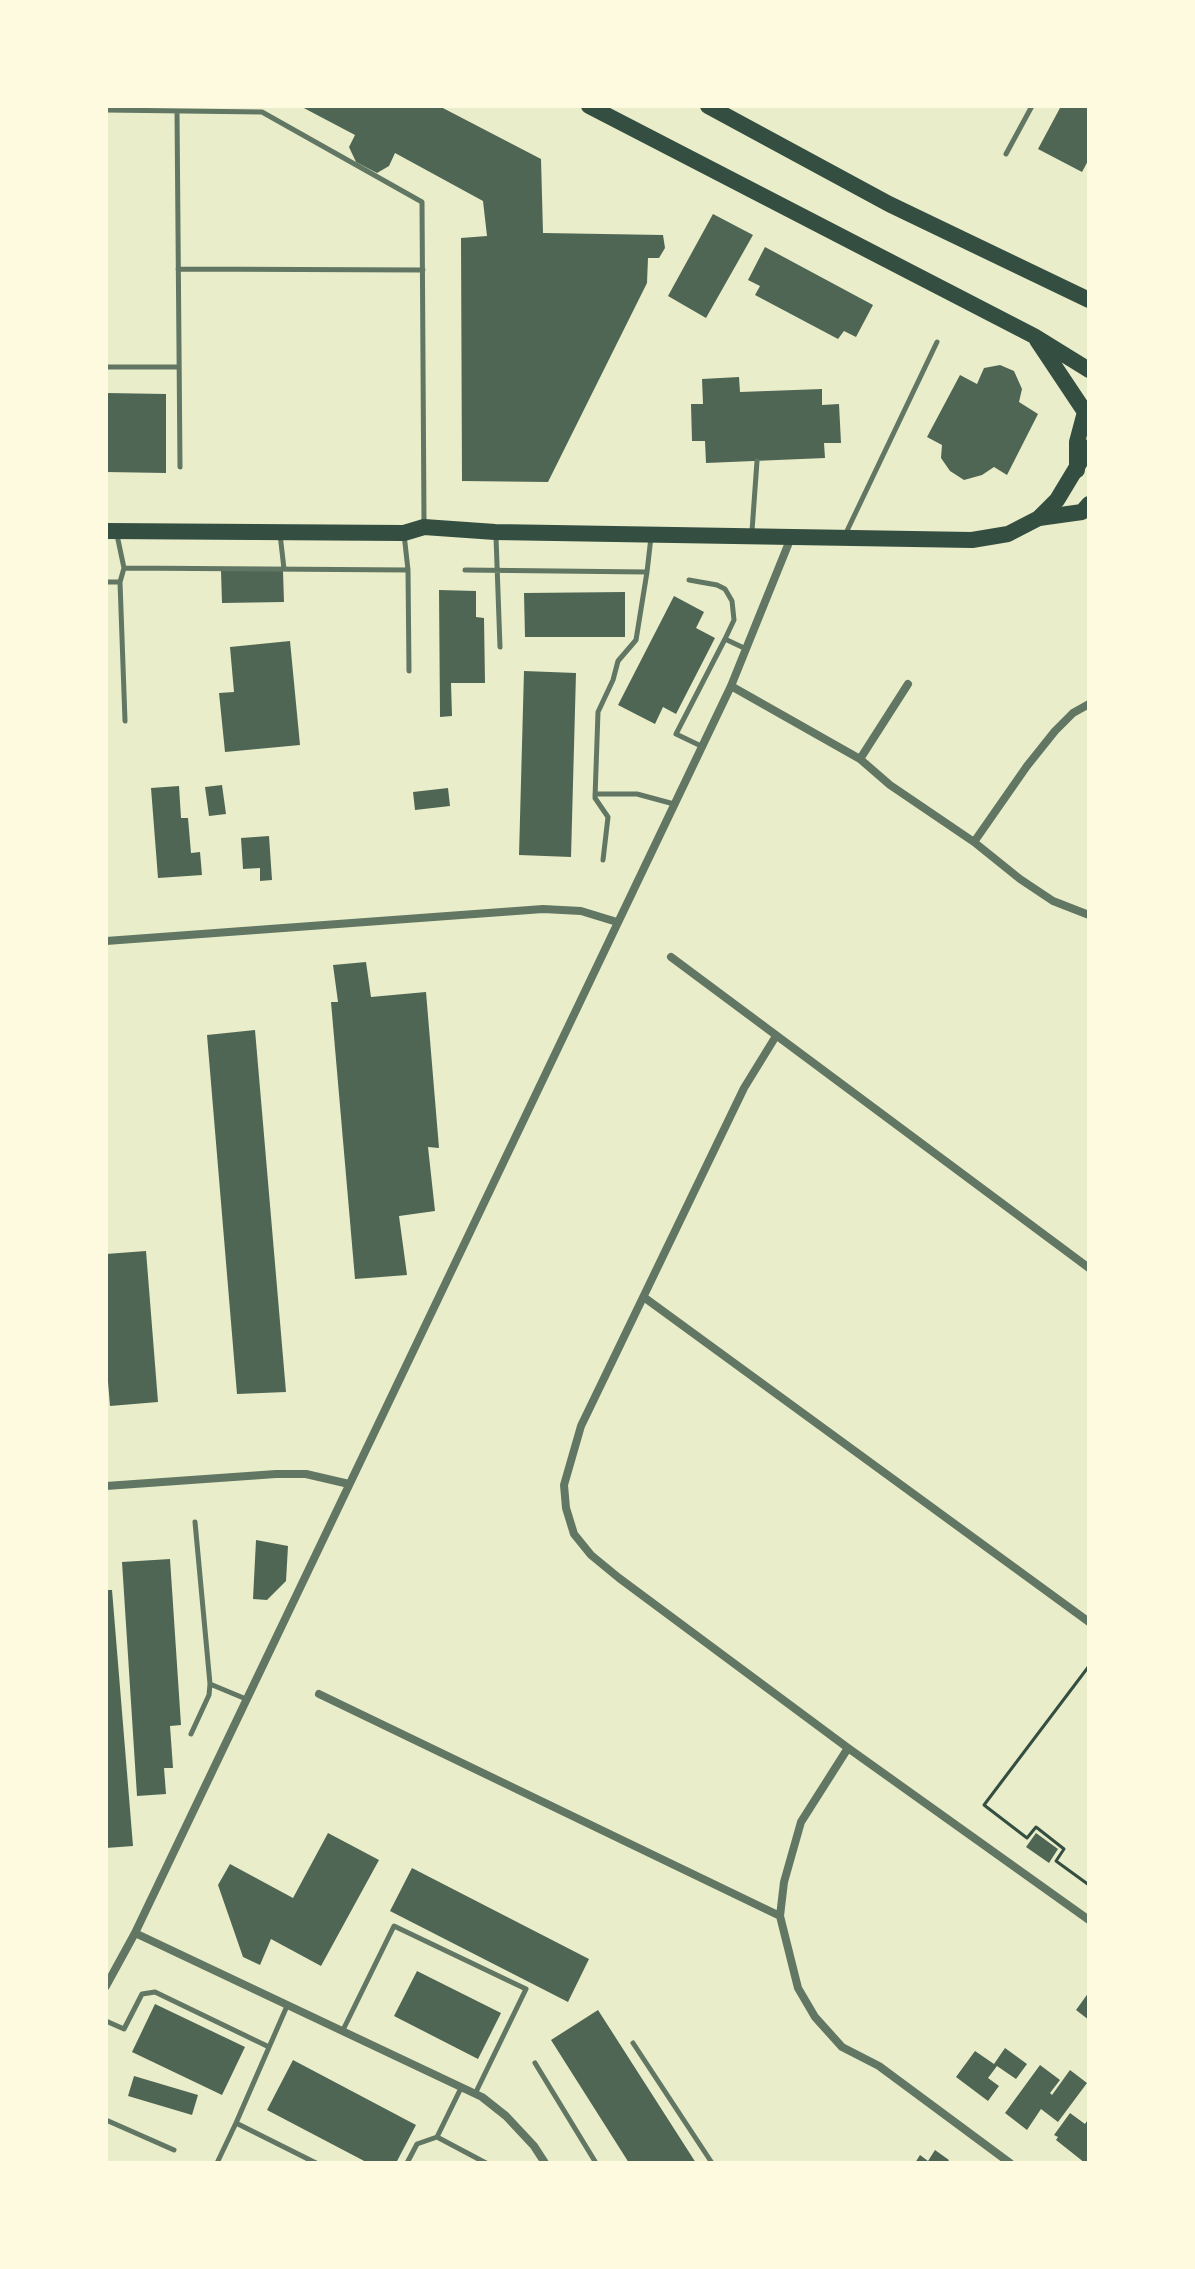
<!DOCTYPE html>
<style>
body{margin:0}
#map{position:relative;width:1195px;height:2269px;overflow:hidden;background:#e9edc9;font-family:"Titillium Web",sans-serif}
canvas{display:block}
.frame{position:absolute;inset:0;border:108px solid #fefae0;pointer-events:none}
</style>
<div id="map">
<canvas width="1195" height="2269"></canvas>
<div class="frame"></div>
</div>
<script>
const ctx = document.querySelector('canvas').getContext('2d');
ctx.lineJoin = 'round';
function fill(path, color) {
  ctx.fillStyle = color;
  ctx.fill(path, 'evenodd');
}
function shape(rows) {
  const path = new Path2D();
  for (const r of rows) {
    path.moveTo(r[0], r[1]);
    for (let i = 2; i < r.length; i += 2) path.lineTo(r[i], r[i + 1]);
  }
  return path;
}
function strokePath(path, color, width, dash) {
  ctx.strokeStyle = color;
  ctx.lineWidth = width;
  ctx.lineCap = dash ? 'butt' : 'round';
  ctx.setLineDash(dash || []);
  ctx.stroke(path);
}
fill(shape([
 [300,106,439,106,541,159,543,233,663,235,665,248,659,258,648,258,647,283,548,482,462,481,461,238,487,236,483,201,395,153,389,166,377,173,356,162,349,147,355,135],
 [1061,106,1089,106,1089,159,1082,172,1038,149],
 [713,214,753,235,706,318,668,296],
 [765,247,873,305,856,337,844,331,838,339,755,295,760,286,748,280],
 [1000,365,1014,371,1022,389,1019,402,1038,414,1007,475,994,467,982,475,964,480,950,471,941,458,942,445,927,437,960,375,977,384,984,368],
 [739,377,740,392,822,389,822,405,839,404,841,443,824,443,825,458,706,463,705,441,692,441,691,404,703,404,702,379],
 [106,393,166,394,166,473,106,472],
 [221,571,283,571,284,602,222,603],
 [439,590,476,591,476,617,484,618,485,683,451,683,452,716,440,717],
 [625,592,625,637,525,637,524,593],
 [674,596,704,612,696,628,715,638,676,714,663,707,655,724,618,705],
 [290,641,300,745,225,752,219,693,234,692,230,647],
 [524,671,576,673,571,857,519,855],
 [222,785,226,814,209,816,205,787],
 [179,786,181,818,188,818,191,853,200,852,202,875,158,878,151,788],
 [448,788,450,806,415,810,413,792],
 [269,836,272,880,260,881,260,868,243,869,241,838],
 [366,962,371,997,426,992,439,1148,428,1147,435,1211,399,1216,407,1275,355,1279,331,1002,338,1002,333,965],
 [255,1030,286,1392,237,1394,207,1035],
 [146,1251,158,1402,110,1406,106,1358,106,1254],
 [256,1540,288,1546,286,1581,267,1600,253,1599],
 [170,1559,181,1725,170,1726,173,1768,164,1768,166,1794,137,1796,122,1562],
 [106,1590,112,1590,133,1846,106,1848],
 [328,1833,379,1860,321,1966,271,1939,260,1965,243,1957,218,1885,230,1864,293,1898],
 [1036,1833,1058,1849,1049,1863,1026,1847],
 [412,1868,589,1959,568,2002,390,1911],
 [417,1971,501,2013,478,2059,394,2016],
 [1089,1992,1089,2020,1076,2010],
 [155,2004,245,2047,222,2095,132,2052],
 [598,2010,696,2163,629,2163,551,2040],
 [1005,2048,1027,2064,1016,2079,997,2066,988,2078,999,2086,988,2101,956,2077,975,2051,994,2064],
 [293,2060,416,2125,396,2163,368,2163,267,2110],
 [1040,2065,1060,2080,1050,2093,1052,2095,1070,2070,1087,2083,1058,2122,1041,2109,1027,2130,1005,2113],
 [134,2076,198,2095,192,2115,128,2096],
 [1070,2113,1085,2124,1089,2118,1089,2163,1085,2163,1056,2140,1058,2137,1054,2135],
 [935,2150,949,2160,947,2163,915,2163,920,2155,928,2161]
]), '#4f6655');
strokePath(shape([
 [1089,1666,984,1805,1027,1838,1036,1827,1064,1849,1056,1861,1089,1885]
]), '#344e41', 3);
strokePath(shape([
 [106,110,262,112,422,202,424,522],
 [177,111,180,467],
 [1006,154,1032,106],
 [178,269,423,270],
 [106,367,179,367],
 [752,531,757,461],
 [280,534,284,569],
 [117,535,124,568,120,582,125,721],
 [845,535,937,342],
 [496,537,500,647],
 [124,568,408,570,404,534],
 [408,570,409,671],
 [465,570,647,572,636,640,618,661,613,680,598,712,595,798,608,817,603,860],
 [647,572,651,537],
 [689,580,717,585,725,589,732,601,734,620,725,639],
 [106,582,120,582],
 [701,746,676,734,725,639,744,648],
 [595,794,637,794,674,804],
 [195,1522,210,1684,246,1699],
 [191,1734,209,1695,210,1684],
 [287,2006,236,2123,316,2163],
 [106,2021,124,2029,142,1994,155,1992,269,2047],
 [343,2030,394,1926,526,1989,475,2094],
 [633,2043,712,2163],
 [535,2063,596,2163],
 [106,2120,174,2150],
 [437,2137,461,2088],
 [217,2163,236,2123],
 [407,2163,417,2144,437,2137,486,2163]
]), '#617663', 5);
strokePath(shape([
 [731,686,860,759,890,785,974,842,1020,879,1053,901,1089,915],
 [860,759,908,684],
 [974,842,1027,766,1055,731,1073,713,1089,704],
 [106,941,543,909,581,911,617,922],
 [671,957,1089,1268],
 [776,1036,744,1088,581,1426,564,1485,566,1508,574,1534,591,1555,619,1578,848,1748,1089,1920],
 [645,1298,1089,1622],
 [106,1486,276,1474,306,1474,349,1484],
 [319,1694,780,1916],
 [848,1748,801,1822,784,1882,780,1916,798,1988,815,2017,842,2047,879,2066,1010,2163],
 [135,1933,482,2097,506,2116,534,2146,545,2163],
 [106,1986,135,1933,731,686,792,535]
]), '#617663', 8);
strokePath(shape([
 [106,531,404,533,424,527,495,532,972,540,1008,534,1039,518,1057,500,1089,447]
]), '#344e41', 16);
strokePath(shape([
 [589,106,1034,336,1089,370],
 [708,106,889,204,1089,300],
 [1037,340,1085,412,1077,442,1077,470],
 [1039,518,1082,512,1089,504]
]), '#344e41', 16);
</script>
